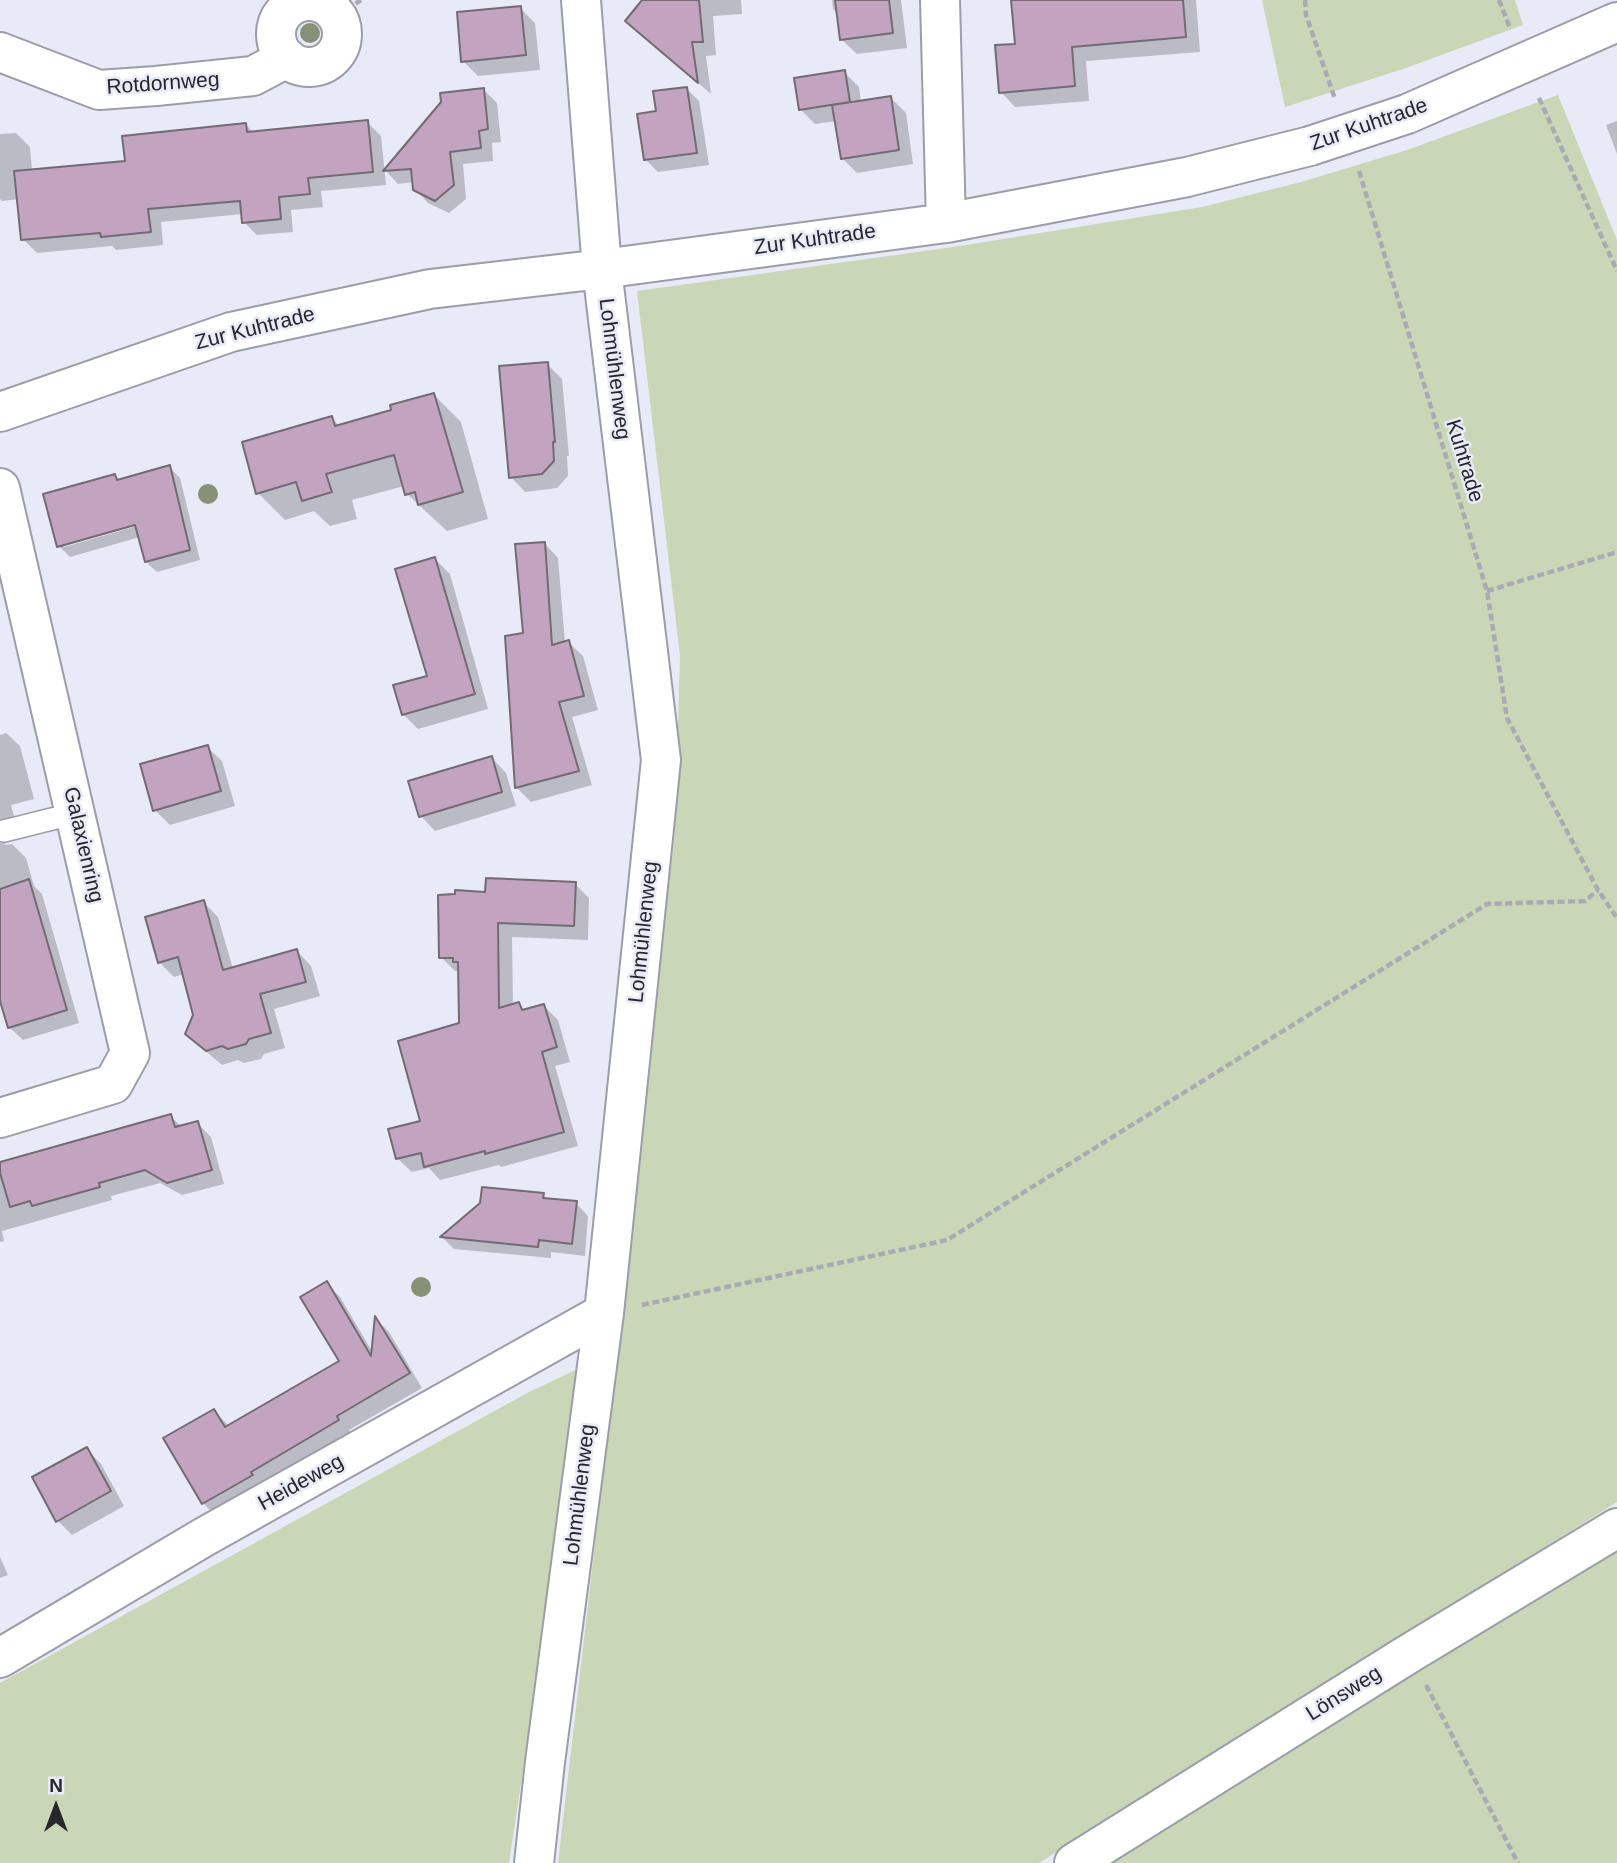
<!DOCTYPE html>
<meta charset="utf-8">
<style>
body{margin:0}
#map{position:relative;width:1617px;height:1863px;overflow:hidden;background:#e9eaf7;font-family:Arial,sans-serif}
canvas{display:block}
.north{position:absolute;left:21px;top:1772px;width:70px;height:70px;-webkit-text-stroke:5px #e9eaf7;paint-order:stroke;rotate:0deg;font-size:19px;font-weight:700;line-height:28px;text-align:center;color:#26262b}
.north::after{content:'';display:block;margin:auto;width:24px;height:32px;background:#26262b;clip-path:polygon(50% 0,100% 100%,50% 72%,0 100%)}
</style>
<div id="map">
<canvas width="1617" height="1863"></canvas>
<div class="north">N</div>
</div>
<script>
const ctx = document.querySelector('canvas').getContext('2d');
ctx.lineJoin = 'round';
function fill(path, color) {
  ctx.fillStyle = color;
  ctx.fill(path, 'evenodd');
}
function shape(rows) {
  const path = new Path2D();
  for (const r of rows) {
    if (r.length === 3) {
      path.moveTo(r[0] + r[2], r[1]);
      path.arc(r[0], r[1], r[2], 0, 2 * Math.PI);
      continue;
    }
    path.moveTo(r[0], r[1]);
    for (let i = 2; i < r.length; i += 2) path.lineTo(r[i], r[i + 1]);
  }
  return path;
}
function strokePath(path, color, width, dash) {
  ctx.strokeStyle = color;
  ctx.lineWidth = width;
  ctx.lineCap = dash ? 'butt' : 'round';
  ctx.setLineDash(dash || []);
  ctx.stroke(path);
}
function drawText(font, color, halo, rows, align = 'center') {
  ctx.font = font + ' Arial,sans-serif';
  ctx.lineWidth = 5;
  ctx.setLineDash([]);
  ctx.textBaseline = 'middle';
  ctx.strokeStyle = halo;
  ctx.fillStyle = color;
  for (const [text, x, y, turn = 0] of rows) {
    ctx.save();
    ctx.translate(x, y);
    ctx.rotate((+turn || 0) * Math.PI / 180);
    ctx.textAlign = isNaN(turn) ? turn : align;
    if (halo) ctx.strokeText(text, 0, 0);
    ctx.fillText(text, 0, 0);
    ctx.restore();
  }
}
fill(shape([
 [1262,0,1515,0,1523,25,1406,68,1285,107],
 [1558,95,1617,240,1617,1502,1039,1863,558,1863,618,1346,675,830,680,656,637,291,960,246,1202,207,1301,182,1407,150],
 [584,1366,509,1863,0,1863,0,1683,529,1392],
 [1617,1545,1617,1863,1100,1863]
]), '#c9d7b6');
fill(shape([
 [645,0,741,0,742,14,713,16,716,55,706,56,711,94,627,21],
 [832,0,901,0,907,48,857,54,842,40,839,15,833,9],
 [1013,0,1196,0,1200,52,1086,61,1089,101,1015,107,1001,92,1016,45],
 [520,8,535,23,540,70,478,76,463,61],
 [844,72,859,87,861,102,891,98,906,113,913,164,857,173,842,158,836,121,815,124,800,109],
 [687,89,699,101,709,165,658,172,645,159],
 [484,90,497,103,501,142,492,143,493,161,463,164,466,199,449,213,428,203,415,189,414,182,398,184,386,171,442,103],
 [1617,121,1617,154,1606,125],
 [367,122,381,136,386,185,321,191,323,207,291,210,293,232,257,235,244,222,243,214,161,222,163,245,116,250,112,246,37,253,23,239,19,199,2,201,0,199,0,134,16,133,30,147,32,171,127,162,246,125,254,133],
 [547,364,562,379,569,456,567,456,568,476,557,488,525,492,511,477],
 [434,395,461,422,488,519,447,531,407,494,404,486,352,500,357,519,330,526,314,511,285,520,258,493,332,418,340,427,393,411],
 [169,467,180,478,200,560,157,572,146,562,140,537,70,557,59,546,115,476,120,481],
 [143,521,144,524,64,547,64,543],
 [544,543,558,558,565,643,568,642,583,656,598,710,572,717,592,785,531,802,516,787,525,634],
 [435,559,450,574,488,709,418,729,403,714,429,677],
 [6,733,20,746,34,799,11,805,18,831,8,835,5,845,12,844,26,858,34,886,42,894,79,1023,23,1040,9,1027,0,994,0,735],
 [207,747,222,761,235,806,170,825,155,810],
 [492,758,506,773,516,806,435,831,421,816],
 [575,884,589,898,588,940,512,937,513,1006,519,1004,526,1011,544,1006,558,1020,570,1062,555,1066,578,1146,501,1167,499,1165,440,1180,429,1168,412,1172,397,1158,422,1122,460,1024,460,971,455,971,441,957,487,893],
 [203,902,218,917,233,969,297,951,311,966,320,996,274,1009,285,1048,264,1054,261,1059,244,1063,238,1060,222,1065,202,1048,187,1033,195,1015,184,974,174,977,159,962],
 [170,1116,182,1127,197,1123,211,1137,224,1184,182,1195,160,1183,111,1196,112,1200,2,1231,4,1241,0,1242,0,1164],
 [543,1195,549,1200,576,1203,588,1216,585,1256,551,1252,551,1258,454,1249,442,1237],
 [326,1283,340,1297,373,1353,377,1320,389,1332,422,1388,349,1430,352,1434,217,1517,203,1503,166,1439,214,1411,229,1426,341,1362],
 [87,1449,101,1464,124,1506,72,1535,57,1520],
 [0,1557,8,1575,0,1578]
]), '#0003');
const building = shape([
 [642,0,699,0,703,42,692,42,698,83,625,21,642,0],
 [835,0,889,0,893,33,840,40,835,0],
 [1011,0,1183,0,1186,37,1072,47,1075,86,999,93,995,45,1015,44,1011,0],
 [521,6,526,55,461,62,457,12,521,6],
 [845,70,850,102,799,110,794,78,845,70],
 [687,87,697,153,644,160,637,114,656,111,653,91,687,87],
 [484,88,488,129,479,131,481,148,450,152,454,185,435,201,413,190,411,169,383,171,441,102,440,93,484,88],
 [891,96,899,150,841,159,832,105,891,96],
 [368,120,373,172,308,178,310,194,279,197,281,219,242,223,240,201,148,209,151,232,101,237,100,233,21,240,14,171,125,161,122,136,246,123,247,132,368,120],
 [548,362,555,442,553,442,554,461,542,474,509,478,499,366,548,362],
 [434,393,463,492,418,505,415,492,405,495,394,455,326,474,332,492,302,501,296,482,256,494,242,442,332,416,335,426,391,410,390,405,434,393],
 [170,465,190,550,145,562,135,525,57,547,43,494,115,474,117,480,170,465],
 [545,542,552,645,569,640,584,696,559,702,579,771,515,788,505,636,523,633,515,544,545,542],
 [435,557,475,694,402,715,393,685,427,676,395,569,435,557],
 [208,745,221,791,153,811,140,764,208,745],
 [492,756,502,792,419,817,408,781,492,756],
 [486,878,576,882,574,926,498,923,499,1008,519,1002,522,1010,544,1004,557,1047,542,1052,564,1132,485,1154,485,1151,424,1167,421,1153,396,1159,388,1129,420,1121,398,1041,459,1023,458,962,453,962,453,958,439,958,438,895,455,894,455,890,485,892,486,878],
 [29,879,67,1010,8,1028,0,1001,0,889,29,879],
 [204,900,223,970,297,949,306,982,260,994,271,1033,249,1039,246,1044,228,1049,222,1046,206,1051,185,1034,193,1015,178,957,158,963,145,917,204,900],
 [171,1114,175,1127,198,1121,212,1170,167,1183,145,1170,99,1183,100,1187,32,1206,30,1201,10,1207,0,1173,0,1162,171,1114],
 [482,1187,544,1193,543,1198,577,1201,572,1244,539,1240,538,1247,440,1237,480,1203,482,1187],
 [327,1281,371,1356,375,1316,410,1373,337,1416,339,1420,251,1472,253,1475,202,1504,163,1438,214,1409,225,1427,339,1361,300,1297,327,1281],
 [87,1447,111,1491,56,1522,32,1477,87,1447]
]);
fill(building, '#c3a4c0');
strokePath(building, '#736a72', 2);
const service = shape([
 [4,831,76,813]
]);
const minor = shape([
 [940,0,946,223],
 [309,34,33],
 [0,52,99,90,156,86,253,76,287,58],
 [1407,114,1617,22],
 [0,412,231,332,430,289,602,269,946,223,1187,177,1310,146],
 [0,488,130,1053,113,1084,0,1118],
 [0,1658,204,1537,604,1313],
 [534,1863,545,1762,604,1313,661,760,602,269,581,0],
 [1074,1863,1410,1653,1617,1528]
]);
strokePath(service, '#9b9da8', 24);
strokePath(minor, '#9b9da8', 42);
strokePath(shape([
 [1305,0,1306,15,1335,99],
 [1499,0,1510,28],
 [338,15,361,0],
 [1539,98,1617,271],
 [1359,171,1487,591,1507,718,1598,890,1617,918],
 [1487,591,1617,552],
 [642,1305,947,1240,1487,904,1585,901,1598,890],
 [1426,1685,1518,1863]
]), '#aaaab5', 4.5, [7, 3.5]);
strokePath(service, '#fff', 21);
strokePath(minor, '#fff', 38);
const minorBridge = shape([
 [1310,146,1407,114]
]);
strokePath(minorBridge, '#9b9da8', 42, []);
strokePath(minorBridge, '#fff', 38);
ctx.fillStyle = '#879178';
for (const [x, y] of [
 [310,33],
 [208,494],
 [421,1287]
]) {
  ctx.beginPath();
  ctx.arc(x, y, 10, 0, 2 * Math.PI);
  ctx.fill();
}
drawText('21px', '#26262b', '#e9eaf7', [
 ["Rotdornweg",163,84,-4],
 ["Zur Kuhtrade",1369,125,-19],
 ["Zur Kuhtrade",815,240,-8],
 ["Zur Kuhtrade",255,329,-14],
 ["Lohmühlenweg",614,369,83],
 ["Kuhtrade",1464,461,73],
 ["Galaxienring",83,845,77],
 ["Lohmühlenweg",644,932,-84],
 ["Heideweg",301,1483,-29],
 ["Lohmühlenweg",580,1495,-83],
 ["Lönsweg",1344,1694,-32]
]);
</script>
